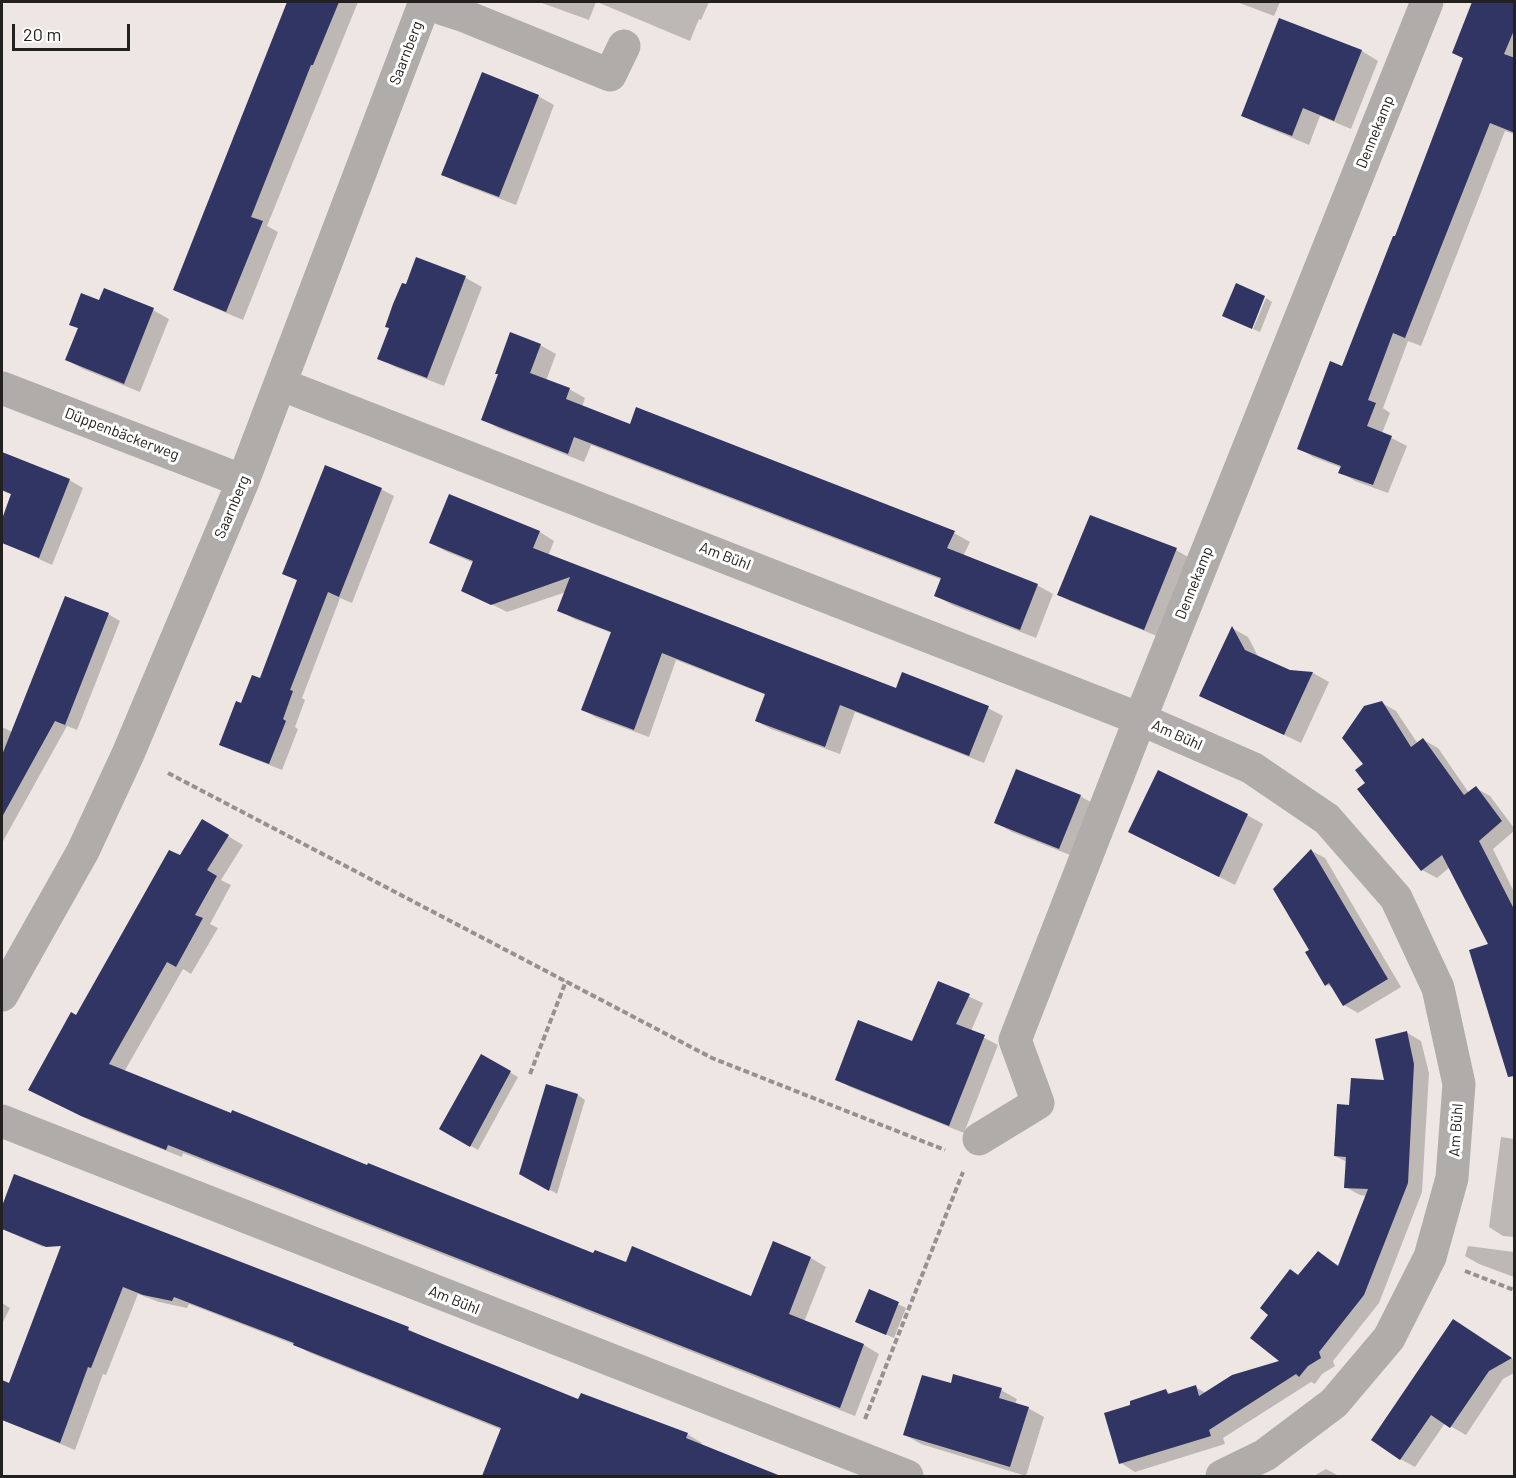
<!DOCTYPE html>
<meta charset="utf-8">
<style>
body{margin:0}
#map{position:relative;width:1516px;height:1478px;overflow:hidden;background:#eee6e2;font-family:Barlow,sans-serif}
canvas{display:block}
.frame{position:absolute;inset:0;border:3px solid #23211f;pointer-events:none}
.scale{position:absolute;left:12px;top:24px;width:118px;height:27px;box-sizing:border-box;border:3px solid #23211f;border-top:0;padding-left:8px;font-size:18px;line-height:21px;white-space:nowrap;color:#23211f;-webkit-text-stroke:4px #fff;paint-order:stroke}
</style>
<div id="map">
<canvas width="1516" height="1478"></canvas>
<div class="frame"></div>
<div class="scale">20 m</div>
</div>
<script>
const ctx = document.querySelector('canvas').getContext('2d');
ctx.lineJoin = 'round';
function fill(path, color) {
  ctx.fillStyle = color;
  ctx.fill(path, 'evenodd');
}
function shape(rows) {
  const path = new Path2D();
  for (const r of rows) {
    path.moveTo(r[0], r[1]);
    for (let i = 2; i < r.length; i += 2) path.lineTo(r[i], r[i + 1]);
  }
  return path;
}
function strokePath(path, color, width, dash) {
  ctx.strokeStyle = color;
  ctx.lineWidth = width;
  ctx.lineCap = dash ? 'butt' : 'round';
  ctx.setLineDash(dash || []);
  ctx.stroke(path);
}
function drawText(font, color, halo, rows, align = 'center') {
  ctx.font = font + ' Barlow,sans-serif';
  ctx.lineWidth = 6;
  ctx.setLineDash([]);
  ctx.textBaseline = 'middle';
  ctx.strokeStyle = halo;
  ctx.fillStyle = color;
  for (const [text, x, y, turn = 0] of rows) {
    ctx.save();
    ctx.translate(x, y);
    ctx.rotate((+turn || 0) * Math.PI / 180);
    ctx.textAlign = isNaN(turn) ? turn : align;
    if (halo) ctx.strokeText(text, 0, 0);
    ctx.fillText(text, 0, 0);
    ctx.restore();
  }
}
fill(shape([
 [288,2,358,2,267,226,278,232,243,320,191,298,174,289],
 [539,2,596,2,589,20],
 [597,2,709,2,701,20,699,19,690,41],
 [1237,2,1280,2,1274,16],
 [1474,2,1501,2,1514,7,1514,134,1505,131,1421,346,1408,341,1383,408,1390,413,1382,433,1407,446,1388,493,1355,481,1340,472,1342,468,1313,457,1298,448,1343,368,1395,238,1465,59,1454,53],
 [1280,20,1362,51,1378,61,1351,129,1320,116,1309,145,1259,124,1243,115],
 [538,96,554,105,516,205,459,183,443,174],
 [417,259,466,278,482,287,444,386,395,367,379,358],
 [1266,298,1272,302,1260,332,1253,329],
 [100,302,153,310,169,319,140,392,83,369,67,360,79,329,71,324],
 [540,345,556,354,546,381,569,389,585,398,582,407,630,426,954,533,970,542,963,556,1037,585,1053,594,1036,638,952,605,936,596,942,580,591,445,584,462,498,428,483,419],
 [2,454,69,480,83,488,52,565,2,542,2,524,13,495,2,491],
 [381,489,394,496,352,603,340,598,302,698,305,700,295,727,298,729,282,770,234,751,221,744,242,705,261,680,298,581,284,573],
 [450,496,540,532,554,541,548,556,897,690,988,708,1003,716,984,763,855,712,840,754,771,729,756,721,766,695,676,660,649,737,597,718,583,710,612,633,574,619,559,610,566,592,507,612,463,590,474,563,445,551,431,543],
 [1176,550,1188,557,1157,636,1070,601,1058,594],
 [66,598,108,614,120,621,77,730,67,726,2,843,2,727,12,732],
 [1232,628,1248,637,1259,658,1290,672,1313,673,1329,682,1301,743,1201,695],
 [1382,703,1396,711,1418,744,1424,740,1438,748,1469,793,1476,788,1490,796,1514,828,1514,831,1493,849,1514,892,1514,1050,1490,945,1450,867,1437,878,1422,870,1359,790,1367,783,1365,764],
 [1080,796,1096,805,1075,857,1012,832,996,823],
 [1247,815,1263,824,1235,885,1146,840],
 [202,821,243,845,221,880,231,885,210,924,218,928,191,974,183,969,124,1072,594,1255,627,1264,751,1298,774,1243,811,1258,826,1267,804,1322,864,1345,879,1354,855,1416,183,1153,182,1157,97,1124,45,1098,77,1017],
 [1312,851,1325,858,1401,987,1358,1013,1344,1005,1335,989,1326,984],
 [939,983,983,1003,971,1031,998,1045,964,1133,850,1087,836,1079,912,1043],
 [1406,1032,1421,1041,1429,1073,1422,1192,1379,1303,1333,1361,1335,1366,1322,1374,1315,1384,1311,1382,1223,1438,1225,1444,1135,1472,1121,1463,1132,1406,1166,1391,1171,1394,1195,1387,1206,1393,1282,1362,1270,1315,1291,1271,1300,1276,1318,1253,1339,1266,1367,1196,1360,1195,1345,1187,1347,1162,1335,1156,1350,1106,1386,1081],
 [482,1056,518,1077,478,1150,441,1129],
 [547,1086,578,1095,585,1100,557,1194,521,1173],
 [1501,1137,1514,1139,1514,1237,1503,1236,1489,1227],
 [15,1176,408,1329,423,1337,579,1401,687,1434,702,1443,701,1445,781,1476,574,1476,541,1464,536,1476,484,1476,502,1430,310,1353,298,1346,189,1304,187,1308,159,1302,138,1294,106,1375,103,1374,75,1450,2,1420,2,1403,65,1235,52,1229,43,1247,2,1229,2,1210],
 [1468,1246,1514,1252,1514,1246,1514,1277,1479,1264,1465,1256],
 [870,1291,906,1308,894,1338,857,1322],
 [2,1303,10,1308,2,1324],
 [1468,1330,1514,1360,1514,1373,1503,1379,1466,1435,1445,1423,1415,1467,1400,1459],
 [952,1385,1001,1390,1017,1399,1015,1404,1028,1408,1044,1417,1026,1476,921,1444,905,1435],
 [1326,1469,1339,1476,1314,1476]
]), '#0003');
fill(shape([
 [287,2,339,2,313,65,311,65,251,217,263,221,226,312,173,290],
 [1472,2,1515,2,1515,28,1504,54,1515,58,1515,133,1490,123,1405,338,1393,333,1368,400,1376,403,1367,426,1392,436,1373,485,1338,473,1341,466,1297,449,1330,361,1342,366,1393,236,1395,236,1463,58,1452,53],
 [1279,18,1362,50,1334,121,1303,108,1292,136,1241,116],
 [482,72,539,95,499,197,441,175],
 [416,257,466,276,427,378,377,359,389,328,385,327,393,304,402,283,406,284],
 [1236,283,1265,296,1252,329,1222,316],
 [104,288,154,308,124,384,65,360,78,328,69,325,81,293,99,300],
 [510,332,541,344,530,373,570,388,566,399,630,424,636,407,955,531,947,548,1038,584,1020,630,934,596,941,578,574,437,568,454,481,420,498,374,495,374],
 [2,452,70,479,39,558,2,543,2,519,11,494,2,490],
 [325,465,382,488,339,597,328,592,290,690,293,691,283,719,286,721,269,764,219,745,236,701,241,703,252,675,260,678,297,580,282,574],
 [449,494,540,531,533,548,896,688,902,672,989,706,969,756,840,705,825,747,755,721,765,694,662,653,634,730,581,710,611,632,557,611,570,577,491,605,461,591,473,561,429,543],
 [1090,515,1177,548,1144,630,1057,595],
 [65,596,109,613,65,725,55,721,2,817,2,755],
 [1232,626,1245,650,1290,670,1313,672,1284,735,1199,696],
 [1382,701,1411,747,1423,738,1464,795,1476,786,1502,821,1479,841,1515,911,1515,1076,1508,1077,1469,950,1488,944,1442,855,1421,871,1357,789,1365,783,1355,770,1363,764,1342,738,1364,706],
 [1016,769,1081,795,1059,849,994,823],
 [1158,770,1248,814,1219,877,1128,832],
 [202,819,229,835,207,870,217,876,195,915,203,918,176,967,167,962,109,1064,231,1113,232,1110,367,1165,368,1163,593,1253,595,1250,626,1262,632,1246,751,1296,773,1241,811,1257,789,1314,864,1344,840,1408,168,1145,166,1150,81,1116,28,1090,71,1012,76,1015,169,850,180,855],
 [1311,849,1388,979,1343,1006,1329,983,1325,986,1305,952,1309,950,1273,889],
 [938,981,970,994,956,1024,985,1035,949,1126,835,1080,858,1020,912,1041],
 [1407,1031,1414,1064,1408,1183,1364,1295,1319,1352,1321,1358,1308,1366,1299,1377,1296,1374,1209,1430,1211,1436,1119,1464,1104,1413,1130,1405,1130,1401,1166,1389,1168,1394,1196,1385,1199,1396,1232,1375,1279,1361,1250,1338,1268,1315,1260,1308,1290,1269,1298,1275,1318,1251,1338,1266,1368,1189,1344,1188,1346,1157,1334,1156,1337,1104,1349,1105,1351,1078,1384,1080,1375,1039],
 [481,1054,511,1071,470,1147,439,1129],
 [546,1084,578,1094,549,1191,519,1174],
 [14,1174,409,1327,408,1330,578,1399,581,1393,688,1433,686,1438,778,1475,778,1476,482,1476,501,1428,293,1345,294,1343,174,1297,172,1301,143,1295,123,1287,91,1368,88,1367,60,1443,2,1420,2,1380,9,1383,61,1246,46,1247,2,1229,2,1206],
 [869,1289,899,1302,886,1335,855,1322],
 [1453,1319,1512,1358,1489,1371,1450,1428,1431,1415,1400,1460,1371,1440],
 [953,1374,1002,1388,999,1398,1029,1407,1010,1467,903,1435,922,1375,951,1383]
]), '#303563');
strokePath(shape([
 [168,773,712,1058,945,1150],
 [530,1074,566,981],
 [1465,1271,1514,1290],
 [865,1419,963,1172]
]), '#96918e', 4, [6, 3]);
strokePath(shape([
 [425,3,462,15,610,75,624,46],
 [280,384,1140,719,1252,768,1327,819,1396,898,1438,988,1459,1084,1452,1178,1430,1257,1389,1338,1334,1403,1265,1455,1222,1476],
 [2,388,243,481],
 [2,995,83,851,128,754,243,481,425,2],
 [2,1121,907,1476],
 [979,1139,1038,1103,1015,1040,1140,719,1427,2]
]), '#afacaa', 33);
drawText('15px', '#23211f', '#fff', [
 ["Saarnberg",406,53,-69],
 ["Dennekamp",1375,132,-68],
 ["Düppenbäckerweg",122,434,21],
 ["Saarnberg",232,507,-67],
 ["Am Bühl",725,556,21],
 ["Dennekamp",1194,583,-68],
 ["Am Bühl",1177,735,24],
 ["Am Bühl",1456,1130,-86],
 ["Am Bühl",454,1300,22]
]);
</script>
